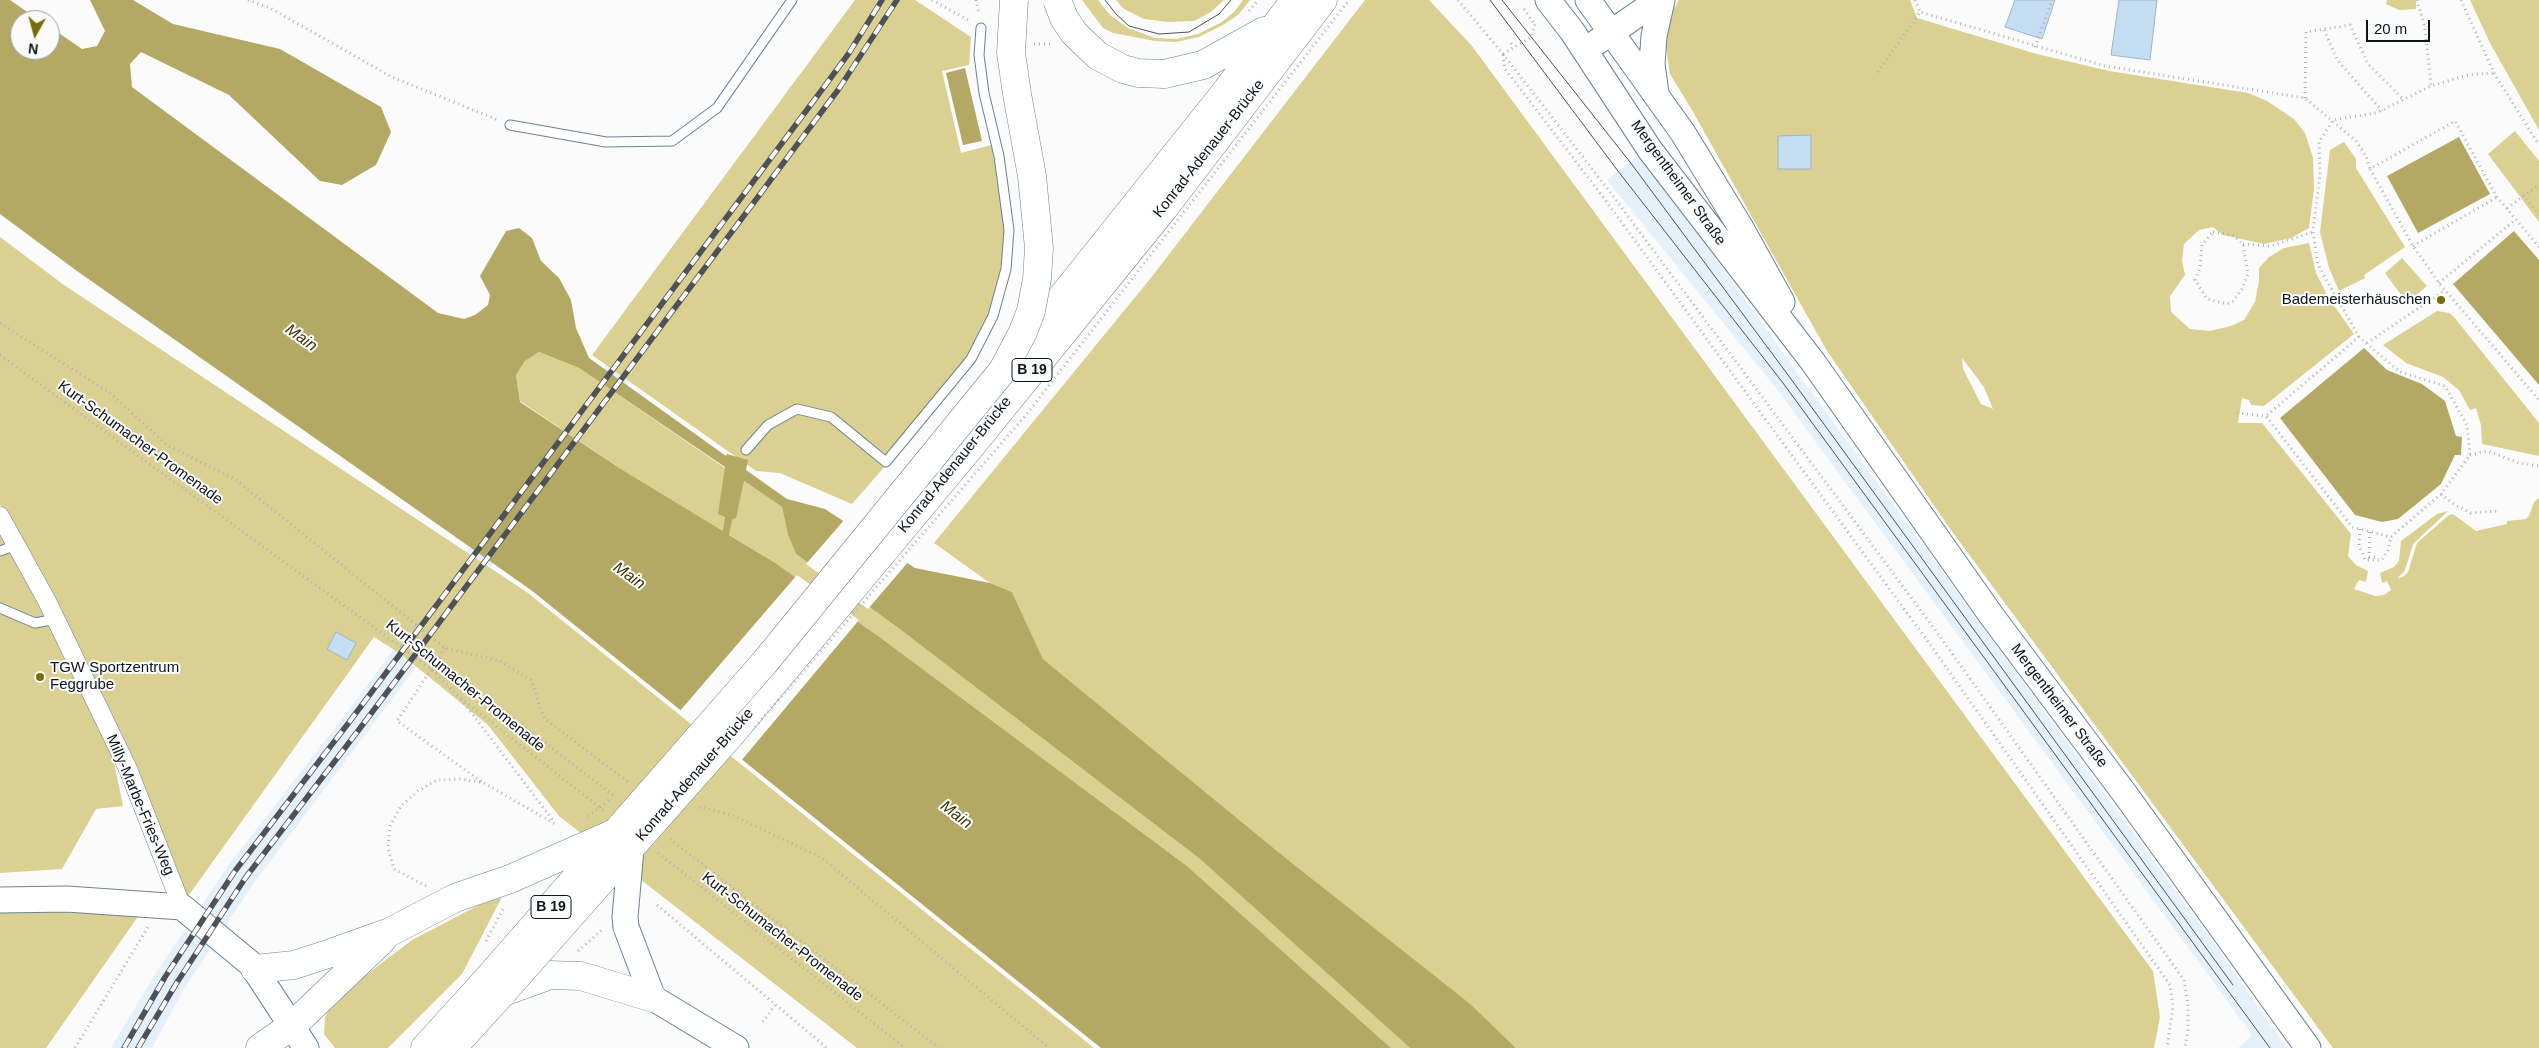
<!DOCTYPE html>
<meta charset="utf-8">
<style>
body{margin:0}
#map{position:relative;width:2539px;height:1048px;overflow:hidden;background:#fbfbfb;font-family:Arial,sans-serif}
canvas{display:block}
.north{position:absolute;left:10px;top:10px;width:50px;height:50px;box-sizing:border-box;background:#fbfbfb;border:1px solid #9b9fa2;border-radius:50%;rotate:187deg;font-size:14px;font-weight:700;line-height:20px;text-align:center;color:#0c151c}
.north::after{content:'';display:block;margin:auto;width:18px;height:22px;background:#786c06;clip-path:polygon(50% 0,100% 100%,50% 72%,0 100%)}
.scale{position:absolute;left:2366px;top:20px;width:64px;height:22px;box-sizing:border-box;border:2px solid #0c151c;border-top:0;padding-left:6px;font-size:15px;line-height:18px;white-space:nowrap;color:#0c151c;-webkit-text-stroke:4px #fbfbfb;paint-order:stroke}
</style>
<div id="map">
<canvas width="2539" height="1048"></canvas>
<div class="north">N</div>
<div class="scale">20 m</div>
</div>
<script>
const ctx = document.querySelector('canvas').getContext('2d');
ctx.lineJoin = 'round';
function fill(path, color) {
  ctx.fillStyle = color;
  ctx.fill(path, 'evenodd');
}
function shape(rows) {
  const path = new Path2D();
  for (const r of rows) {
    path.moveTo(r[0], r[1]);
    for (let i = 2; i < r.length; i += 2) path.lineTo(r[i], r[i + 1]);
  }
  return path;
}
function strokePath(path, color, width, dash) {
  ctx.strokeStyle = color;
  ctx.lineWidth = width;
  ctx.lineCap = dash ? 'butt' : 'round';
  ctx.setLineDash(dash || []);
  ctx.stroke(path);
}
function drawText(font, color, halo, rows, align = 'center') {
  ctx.font = font + ' Arial,sans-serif';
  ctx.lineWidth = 4;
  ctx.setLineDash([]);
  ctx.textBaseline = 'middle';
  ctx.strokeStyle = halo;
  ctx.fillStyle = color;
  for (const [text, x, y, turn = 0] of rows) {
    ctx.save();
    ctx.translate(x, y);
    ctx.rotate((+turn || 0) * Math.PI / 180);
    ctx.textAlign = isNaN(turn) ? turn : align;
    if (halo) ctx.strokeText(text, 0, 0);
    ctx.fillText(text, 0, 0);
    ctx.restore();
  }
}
fill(shape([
 [819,78,845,95,254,883,184,989,152,1048,111,1048,157,971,228,866,344,716],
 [1641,153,1798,374,2218,949,2287,1048,2238,1048,2252,1035,2201,965,1776,388,1607,180]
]), '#e4f1fb');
fill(shape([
 [855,0,915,0,971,37,969,65,942,71,961,153,999,143,1013,230,1010,273,997,316,975,358,954,387,852,504,780,473,756,471,592,355],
 [1082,0,1098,0,1110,15,1128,28,1155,38,1176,39,1198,34,1222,22,1235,11,1243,0,1250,0,1238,15,1223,25,1199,37,1176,42,1155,41,1113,33,1103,28],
 [1116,0,1224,0,1211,12,1194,21,1168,22,1144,19,1124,9],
 [1365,0,1429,0,1472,46,2153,971,2160,1017,2154,1048,1516,1048,1468,1003,1287,859,1043,659,1012,592,990,583,934,543,1150,279],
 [1679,0,1910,0,1917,18,2037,54,2109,71,2248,93,2267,101,2294,119,2305,133,2313,158,2314,189,2309,228,2291,238,2264,244,2223,235,2213,227,2199,230,2184,244,2182,260,2185,275,2170,296,2171,312,2190,329,2210,331,2231,326,2244,320,2255,302,2259,281,2259,268,2269,257,2284,248,2309,243,2316,273,2328,297,2354,334,2264,406,2251,405,2249,400,2242,398,2238,423,2262,423,2351,534,2348,556,2356,565,2368,571,2366,582,2359,580,2354,589,2375,596,2384,595,2391,590,2387,581,2382,583,2380,573,2394,567,2399,561,2401,541,2437,514,2448,511,2413,544,2405,570,2398,578,2403,577,2408,572,2417,543,2449,515,2453,514,2476,531,2507,524,2507,521,2526,519,2529,516,2534,502,2539,498,2539,1048,2333,1048,1951,530,1827,351,1692,110,1670,74,1665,42,1669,17],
 [1962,358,1984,387,1993,409,1981,404,1963,369],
 [2387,0,2416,0,2416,9,2399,10,2386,4],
 [2470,0,2539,0,2539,130,2490,43],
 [2515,131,2539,161,2539,222,2488,154],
 [2344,142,2356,159,2356,168,2405,247,2364,275,2365,278,2339,291,2329,268,2320,232,2330,150],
 [0,237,64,285,528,593,1094,1048,857,1048,559,816,488,725,402,655,374,637,186,899,137,766,52,598,0,504],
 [2402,258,2427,286,2407,303,2385,273],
 [2437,311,2449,313,2454,317,2539,423,2539,456,2482,444,2481,425,2476,408,2470,410,2459,390,2443,377,2406,363,2383,345],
 [539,352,579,368,782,507,788,535,796,554,897,627,1200,859,1410,1048,1391,1048,1187,866,885,641,774,562,621,469,520,401,516,375,525,361],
 [0,526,110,743,123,806,96,809,62,869,0,873],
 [502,897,462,974,388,1048,335,1048,324,1034,325,1018,332,1001,412,940,479,905],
 [66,909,139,915,46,1048,0,1048,0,911]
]), '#d9d091');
fill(shape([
 [0,0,10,0,39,20,20,20,20,50,50,50,50,27,82,49,97,46,105,31,90,0,133,0,173,24,280,49,381,107,391,132,376,165,342,185,320,181,229,95,141,52,130,64,132,87,438,313,464,319,475,315,488,305,490,295,480,276,506,231,519,228,532,238,541,261,559,278,571,300,576,328,589,358,726,456,727,454,748,460,746,470,787,499,825,509,915,568,990,583,1012,592,1043,659,1287,859,1469,1003,1516,1048,1410,1048,1200,859,897,627,796,554,788,535,782,507,744,481,736,518,732,519,729,535,774,562,885,641,1187,866,1391,1048,1101,1048,531,590,77,271,0,214],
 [539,352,579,368,725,467,718,514,725,517,723,531,621,469,520,402,516,375,525,361],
 [965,68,982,141,963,145,946,73],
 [2459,137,2490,194,2418,233,2387,176],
 [2514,231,2539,260,2539,385,2453,284],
 [2364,348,2387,370,2422,384,2445,401,2456,436,2462,437,2461,455,2455,455,2441,484,2398,519,2382,522,2355,515,2280,418]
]), '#b3a965');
fill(shape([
 [845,519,909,561,868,609,806,564],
 [797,575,859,620,741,761,679,712]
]), '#fbfbfb');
const building = shape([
 [2015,0,2055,0,2042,39,2005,27,2015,0],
 [2119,0,2157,0,2150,60,2111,55,2119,0],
 [1811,135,1811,169,1778,169,1778,136,1811,135],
 [336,632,356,643,347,660,327,649,336,632]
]);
fill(building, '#c4ddf2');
strokePath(building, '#9eb6cb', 1);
const service = shape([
 [510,125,606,142,672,141,717,108,792,0],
 [746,450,768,425,797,409,831,417,886,462,971,359,993,316,1006,269,1009,230,999,156,984,93,979,55,981,28],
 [0,551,16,545],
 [0,608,35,623,56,619]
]);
const minor = shape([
 [0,516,47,601,128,769,182,907]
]);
const secondary = shape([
 [1548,0,1572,31,1650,150,1813,362,1991,615,2125,794,2308,1048],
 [1588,0,1683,133,1741,228,1782,302],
 [1597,42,1647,8,1651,0],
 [1656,93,1652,64,1654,36,1662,0],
 [0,900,67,899,182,907,251,964,306,1048],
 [626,927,653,998,736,1048]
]);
const primary = shape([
 [1164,74,1203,65,1264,31],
 [1018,352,1224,94,1295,0],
 [732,733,971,446,1164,208,1323,0],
 [255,969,294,965,331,953,390,932,455,898,510,879],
 [260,1048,293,1025,382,940],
 [425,1048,484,983],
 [452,1048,503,992,550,975,581,976,653,998]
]);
strokePath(service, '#6b8295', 11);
strokePath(minor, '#6b8295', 19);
strokePath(secondary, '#6b8295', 27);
strokePath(primary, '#6b8295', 29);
strokePath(shape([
 [248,0,270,8,392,77,498,120],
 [932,0,970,21],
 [976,0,979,13],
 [1458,0,1503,54,1610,192,1939,635,2184,980,2188,1005,2188,1030,2185,1048],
 [1915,0,1920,12],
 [2417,0,2425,28,2431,86],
 [2461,0,2494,73,2539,145],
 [1524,9,1535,25],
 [1249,11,1258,0],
 [2324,30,2338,61,2382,111],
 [1511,43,1514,47],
 [1034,44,1053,44],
 [2035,47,2052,0],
 [1503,54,1531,37,1535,25,1538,23],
 [1503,55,1505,69,1603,197,1929,643,2170,985,2173,1006,2167,1048],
 [1878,72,1920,12,2105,66,2305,98,2356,141,2366,156,2370,169],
 [2305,98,2306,32,2350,25,2368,64,2404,100],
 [2523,195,2539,215],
 [2507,208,2539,185],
 [2213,232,2233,235,2243,244,2248,274,2242,289,2233,301,2227,304,2207,299,2195,280,2200,268,2202,245,2213,232],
 [2243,244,2271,246,2313,232],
 [2413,246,2497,197],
 [2539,247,2497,197,2455,121,2370,169,2413,246,2439,283,2539,400],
 [2439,283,2515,220],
 [0,323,110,393,167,445,236,480,445,648,500,661,531,680,544,718,628,782],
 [2359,337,2318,265,2313,232,2320,174,2319,142,2333,120,2376,113,2431,86,2468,75,2494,73],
 [2367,343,2444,291],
 [0,355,431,669,457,695,604,811],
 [2237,413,2266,416,2352,527,2391,537,2441,494,2470,455,2467,425,2445,386,2400,372,2359,337,2266,416],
 [2470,455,2488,451,2519,463,2539,466],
 [2441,494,2455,505,2471,513,2498,511],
 [2360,529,2359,545,2365,560,2382,560,2388,550,2391,537],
 [2370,532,2369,557,2375,557],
 [445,648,397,721,482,782],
 [436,672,516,720,615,797],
 [461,699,554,822],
 [699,807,732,815,822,858,1049,1048],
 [670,839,939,1048],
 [658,853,905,1048],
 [426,886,394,869,388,848,390,826,401,806,418,791,437,780,461,779,484,783,555,824],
 [657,905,827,1048],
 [486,941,504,907],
 [578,951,603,929],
 [763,1022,775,1005],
 [75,1048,148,927]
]), '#afb2b4', 3, [1, 4]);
strokePath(service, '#fff', 9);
strokePath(minor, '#fff', 18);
strokePath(secondary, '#fff', 25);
strokePath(primary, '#fff', 28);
strokePath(shape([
 [1105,0,1116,14,1129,26,1159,34,1189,32,1219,14,1231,0],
 [1490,0,1618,171,1783,383,2270,1048],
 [1502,0,1630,162,1791,379,2233,985]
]), '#4c5257', 1);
const rail = shape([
 [124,1048,165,977,235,871,350,721,827,83,849,53,882,0],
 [138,1048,176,984,246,877,361,727,838,90,897,0]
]);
strokePath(rail, '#4c5257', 5.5);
strokePath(rail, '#fbfbfb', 4, [11]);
const secondaryBridge = shape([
 [626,927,625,917,631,849]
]);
const primaryBridge = shape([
 [1057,0,1064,18,1074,33,1098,56,1123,69,1138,73,1164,74],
 [510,879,610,835],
 [484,983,765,662,1003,370,1023,332,1031,311,1037,279,1039,248,1032,176,1017,94,1011,53,1014,0],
 [503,992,732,733]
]);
strokePath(secondaryBridge, '#6b8295', 27, []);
strokePath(primaryBridge, '#6b8295', 29, []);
strokePath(shape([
 [755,727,1026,415,1349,0],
 [588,816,611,799]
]), '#afb2b4', 3, [1, 4]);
strokePath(secondaryBridge, '#fff', 25);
strokePath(primaryBridge, '#fff', 28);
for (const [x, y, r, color] of [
 [2441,300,5,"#786c06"],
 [40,677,5,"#786c06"]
]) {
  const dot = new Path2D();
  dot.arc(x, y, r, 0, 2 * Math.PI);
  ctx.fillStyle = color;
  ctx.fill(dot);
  strokePath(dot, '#fbfbfb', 2);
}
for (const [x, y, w] of [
 [1032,370,40],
 [551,907,40]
]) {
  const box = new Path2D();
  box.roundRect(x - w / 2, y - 11.5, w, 23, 4);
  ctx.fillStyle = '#fbfbfb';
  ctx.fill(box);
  strokePath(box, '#0c151c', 1);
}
drawText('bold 14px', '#0c151c', null, [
 ["B 19",1032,370],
 ["B 19",551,907]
]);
drawText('15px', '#0c151c', '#fbfbfb', [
 ["Konrad-Adenauer-Brücke",1209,149,-52],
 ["Mergentheimer Straße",1678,183,54],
 ["Kurt-Schumacher-Promenade",140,443,36],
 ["Konrad-Adenauer-Brücke",955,465,-51],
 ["Kurt-Schumacher-Promenade",465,686,39],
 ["Mergentheimer Straße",2059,706,53],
 ["Konrad-Adenauer-Brücke",695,775,-49],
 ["Milly-Marbe-Fries-Weg",140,805,67],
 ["Kurt-Schumacher-Promenade",782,937,38]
]);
drawText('15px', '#0c151c', '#fbfbfb', [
 ["Bademeisterhäuschen",2431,300],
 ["TGW Sportzentrum",50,668,"left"],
 ["Feggrube",50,685,"left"]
], 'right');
drawText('italic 16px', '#3d3600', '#fbfbfb', [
 ["Main",301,338,36],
 ["Main",629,576,36],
 ["Main",956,815,37]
]);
</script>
